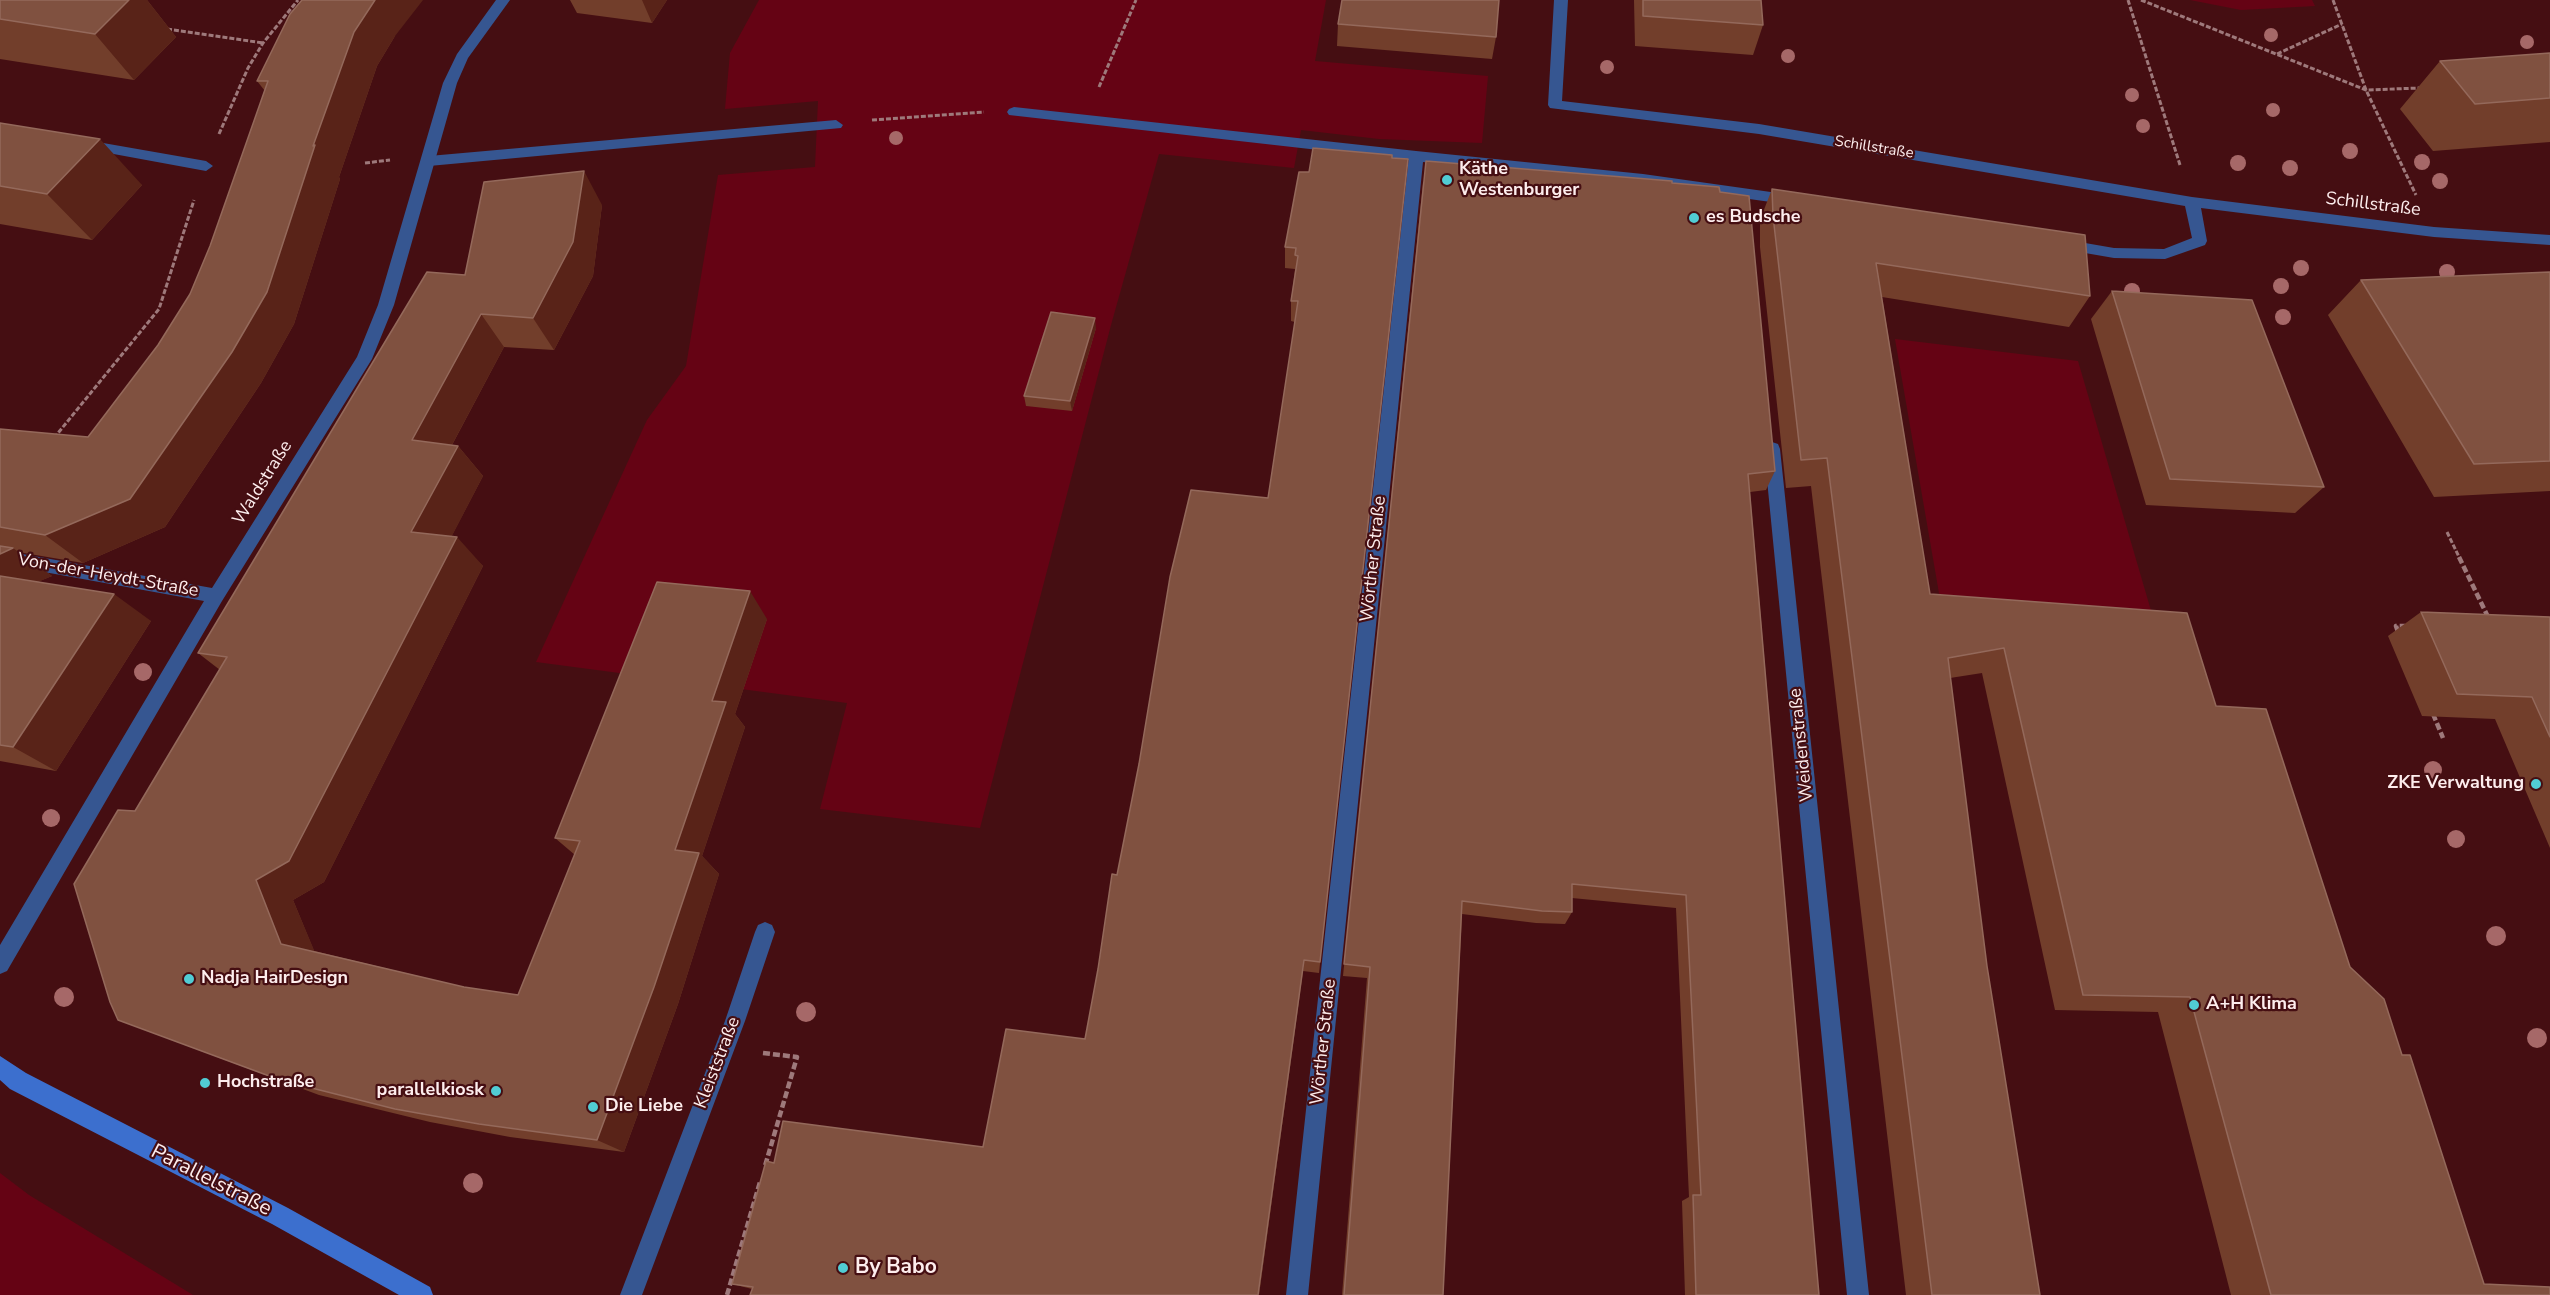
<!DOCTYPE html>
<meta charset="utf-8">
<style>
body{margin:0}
canvas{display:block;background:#450e12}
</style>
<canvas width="2550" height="1295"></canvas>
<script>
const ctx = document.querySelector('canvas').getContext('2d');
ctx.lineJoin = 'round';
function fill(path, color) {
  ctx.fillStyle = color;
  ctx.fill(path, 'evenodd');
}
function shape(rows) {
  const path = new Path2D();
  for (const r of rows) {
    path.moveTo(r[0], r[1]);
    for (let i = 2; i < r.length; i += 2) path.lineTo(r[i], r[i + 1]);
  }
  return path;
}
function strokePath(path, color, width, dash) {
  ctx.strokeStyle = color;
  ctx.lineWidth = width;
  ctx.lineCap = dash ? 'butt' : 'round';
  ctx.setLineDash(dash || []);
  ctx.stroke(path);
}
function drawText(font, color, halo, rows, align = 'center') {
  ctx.font = font + ' "Nunito Sans",sans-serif';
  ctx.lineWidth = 4.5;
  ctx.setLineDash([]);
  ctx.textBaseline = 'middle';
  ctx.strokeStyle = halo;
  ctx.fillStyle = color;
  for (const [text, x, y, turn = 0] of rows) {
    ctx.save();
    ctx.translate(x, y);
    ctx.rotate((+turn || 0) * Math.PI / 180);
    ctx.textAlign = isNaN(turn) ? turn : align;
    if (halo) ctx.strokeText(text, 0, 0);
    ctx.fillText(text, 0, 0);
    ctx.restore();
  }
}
fill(shape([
 [759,0,1326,0,1315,61,1488,76,1482,143,1379,139,1301,130,1294,168,1159,154,1111,325,980,828,820,809,847,703,536,662,647,420,686,366,718,175,815,167,818,101,725,109,730,53],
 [2190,0,2312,0,2315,6,2241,10],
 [1895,339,2078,361,2159,638,1944,622],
 [0,1173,29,1195,193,1295,0,1295]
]), '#650314');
strokePath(shape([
 [2128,0,2180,165],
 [2141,0,2366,90,2420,88],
 [2333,0,2366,90,2416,195],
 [167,29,263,43],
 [2277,54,2342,24],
 [1099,87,1136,0],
 [872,120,984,112],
 [219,134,248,68,263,43,298,0],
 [365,163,390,160],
 [54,438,159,309,194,200],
 [2447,532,2460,559]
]), '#9e797b', 3, [5, 2]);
strokePath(shape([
 [2459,557,2488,617],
 [2398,632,2396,626,2405,626],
 [2433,714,2443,738],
 [763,1053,797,1057,765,1166],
 [727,1295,760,1182]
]), '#9e797b', 4.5, [7, 3]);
fill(shape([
 [1014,107,1416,151,1423,156,1416,161,1009,115,1007,112,1009,109,1014,107],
 [836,120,843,125,841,128,429,166,422,161,429,156,836,120]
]), '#365691');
fill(shape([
 [496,0,510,0,468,58,457,83,394,305,372,359,222,601,7,971,0,974,0,945,204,601,0,564,0,550,212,588,357,357,378,305,443,83,457,54,496,0],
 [1554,0,1568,0,1562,101,1759,124,2192,197,2434,227,2550,235,2550,245,2434,237,2201,208,2207,241,2205,245,2165,259,2114,258,2062,249,2057,248,2055,244,2057,240,2062,239,2114,248,2164,249,2192,238,2185,206,1759,134,1550,108,1548,105,1554,0],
 [86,140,206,161,213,166,206,171,81,148,79,145,86,140],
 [1416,151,1643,174,1792,195,1799,200,1792,205,1643,184,1423,162,1308,1295,1286,1295,1409,156,1416,151],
 [1772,442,1778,444,1780,449,1869,1295,1847,1295,1764,449,1766,444,1772,442],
 [765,922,772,925,775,932,745,1021,642,1295,620,1295,725,1021,755,932,758,925,765,922]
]), '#365691');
fill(shape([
 [0,1056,26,1073,288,1208,430,1287,433,1295,399,1295,272,1224,10,1089,0,1080,0,1056]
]), '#3c6fce');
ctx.fillStyle = '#a66868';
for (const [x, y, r] of [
 [2271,35,7],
 [2527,42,7],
 [1788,56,7],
 [1607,67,7],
 [2132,95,7],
 [2273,110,7],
 [2143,126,7],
 [896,138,7],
 [2350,151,8],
 [2422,162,8],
 [2238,163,8],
 [2290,168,8],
 [2440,181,8],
 [2301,268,8],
 [2447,272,8],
 [2281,286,8],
 [2132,291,8],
 [2283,317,8],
 [143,672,9],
 [2433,770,9],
 [51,818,9],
 [2456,839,9],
 [2496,936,10],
 [64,997,10],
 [806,1012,10],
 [2537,1038,10],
 [473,1183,10]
]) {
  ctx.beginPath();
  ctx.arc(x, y, r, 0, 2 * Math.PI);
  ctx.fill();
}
fill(shape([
 [0,0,147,0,176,37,134,80,0,59],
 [570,0,667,0,652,23,577,13],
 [1634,0,1761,0,1763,25,1753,55,1635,46],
 [1338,24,1496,37,1492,59,1337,46],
 [395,36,377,66,339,177,340,179,294,324,261,383,165,527,83,563,18,552,52,576,37,582,151,621,56,771,0,761,0,429,88,437,158,345,190,294,210,246,265,91,257,81],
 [2550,53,2550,142,2433,151,2400,109,2440,61],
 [0,123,142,185,92,240,0,224],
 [1392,158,1408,159,1319,973,1303,971,1259,1295,750,1295,752,1289,732,1284,774,1163,983,1147,1085,1039,1117,875,1268,498,1295,322,1291,321,1291,301,1295,269,1285,268,1285,247,1309,172],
 [1423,182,1672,183,1775,471,1766,490,1750,492,1819,1295,1685,1295,1682,1201,1689,1197,1676,908,1572,898,1572,912,1565,924,1536,923,1462,914,1443,1295,1342,1295,1367,978,1343,976],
 [1772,189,2090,296,2069,327,1882,297,1930,594,2216,706,2350,967,2402,1055,2484,1284,2550,1295,2231,1295,2158,1012,2055,1010,1982,673,1950,678,1987,966,2040,1295,1906,1295,1811,486,1786,488,1760,247,1760,220],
 [602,205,593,276,554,350,504,347,452,445,458,446,483,476,451,537,483,566,324,882,293,900,314,951,464,987,518,995,575,855,555,838,767,619,735,714,745,727,702,856,719,874,678,1004,624,1152,510,1137,430,1122,319,1095,118,1020,220,670,198,653,465,275],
 [2550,272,2550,491,2434,497,2328,315,2361,280],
 [2112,291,2324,487,2295,513,2146,505,2091,319],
 [1096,328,1072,411,1026,406,1024,396],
 [2421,612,2550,617,2550,848,2495,719,2422,716,2388,636]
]), '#723e2b');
fill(shape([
 [129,0,147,0,176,37,134,80,95,34],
 [375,0,423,0,395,36,377,66,339,177,340,179,294,324,261,383,165,527,83,563,45,535,354,32],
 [642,0,667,0,652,23],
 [100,139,142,185,92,240,47,194],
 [584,171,602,205,593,276,554,350,533,318],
 [481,314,504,347,438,471,412,440],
 [1095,318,1096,328,1072,411,1070,401],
 [458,446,483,476,439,561,411,532],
 [457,537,483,566,324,882,293,900,319,962,281,944,256,880],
 [13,548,52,576,2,597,0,596,0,554],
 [750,591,767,619,735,714,745,727,702,856,719,874,678,1004,624,1152,597,1140,675,850,712,701],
 [114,594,151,621,56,771,13,747],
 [1304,960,1303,971,1259,1295,1258,1295]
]), '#592318');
const building = shape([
 [0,0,129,0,95,34,0,19,0,0],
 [302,0,375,0,354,32,313,146,315,145,267,292,232,352,130,499,45,535,0,527,0,429,88,437,158,345,190,294,210,246,268,81,257,81,290,14,302,0],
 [1342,0,1499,0,1496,37,1338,24,1342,0],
 [1643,0,1761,0,1763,25,1643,16,1643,0],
 [2550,53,2550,98,2475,104,2440,61,2550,53],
 [0,123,100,139,47,194,0,186,0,123],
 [1313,148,1392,155,1392,158,1408,159,1320,962,1304,960,1258,1295,750,1295,753,1287,732,1284,766,1161,774,1163,783,1121,983,1147,1006,1029,1085,1039,1098,969,1112,874,1117,875,1139,764,1170,577,1191,490,1268,498,1298,301,1291,301,1298,256,1295,255,1296,248,1285,247,1299,172,1309,172,1313,148],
 [1426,161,1672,181,1672,183,1719,187,1720,192,1749,196,1775,471,1748,474,1819,1295,1696,1295,1693,1195,1701,1195,1686,895,1572,884,1572,912,1542,911,1462,901,1443,1295,1344,1295,1370,967,1344,964,1426,161],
 [584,171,573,242,533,318,481,314,412,440,458,446,411,532,457,537,289,861,256,880,281,944,464,987,518,995,580,841,555,838,657,582,750,591,712,701,726,702,675,850,699,853,654,987,597,1140,479,1124,395,1109,280,1080,118,1020,110,1002,74,884,118,810,135,811,227,657,198,653,427,272,465,275,484,182,584,171],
 [1772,189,2085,235,2090,296,1876,263,1930,594,2187,613,2216,706,2266,709,2350,967,2384,999,2402,1055,2410,1055,2484,1284,2550,1287,2550,1295,2271,1295,2190,997,2083,995,2004,648,1948,658,1987,966,2040,1295,1932,1295,1827,458,1801,460,1773,216,1772,189],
 [2550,272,2550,461,2474,464,2361,280,2550,272],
 [2112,291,2252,300,2324,487,2170,479,2112,291],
 [1051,312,1095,318,1070,401,1024,396,1051,312],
 [0,546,13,548,0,554,0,546],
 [0,576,114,594,13,747,0,745,0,576],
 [2421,612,2550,617,2550,737,2532,697,2457,694,2421,612]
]);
fill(building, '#805140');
strokePath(building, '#94695b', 1.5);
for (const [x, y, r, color] of [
 [1447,180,6,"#51ccd4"],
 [1694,218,6,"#51ccd4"],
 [2536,784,6,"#51ccd4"],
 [189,979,6,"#51ccd4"],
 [2194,1005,6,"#51ccd4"],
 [205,1083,6,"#51ccd4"],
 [496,1091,6,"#51ccd4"],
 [593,1107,6,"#51ccd4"],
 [843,1268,6,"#51ccd4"]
]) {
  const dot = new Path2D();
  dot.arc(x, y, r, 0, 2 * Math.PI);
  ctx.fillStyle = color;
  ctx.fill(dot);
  strokePath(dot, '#450e12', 2);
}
drawText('15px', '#fdeded', '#450e12', [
 ["Schillstraße",1874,148,9]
]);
drawText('bold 18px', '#fdeded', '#450e12', [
 ["Käthe",1459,170],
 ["Westenburger",1459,191],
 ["es Budsche",1706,218],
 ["ZKE Verwaltung",2524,784,"right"],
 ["Nadja HairDesign",201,979],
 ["A+H Klima",2206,1005],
 ["Hochstraße",217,1083],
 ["parallelkiosk",484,1091,"right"],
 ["Die Liebe",605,1107]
], 'left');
drawText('18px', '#fdeded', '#450e12', [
 ["Schillstraße",2373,205,7],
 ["Waldstraße",263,483,-58],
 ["Wörther Straße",1374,559,-84],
 ["Von-der-Heydt-Straße",108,576,10],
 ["Weidenstraße",1802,745,-96],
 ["Wörther Straße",1324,1042,-84],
 ["Kleiststraße",718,1063,-69]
]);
drawText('21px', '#fdeded', '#450e12', [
 ["Parallelstraße",211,1181,27]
]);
drawText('bold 21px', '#fdeded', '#450e12', [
 ["By Babo",855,1268]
], 'left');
</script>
